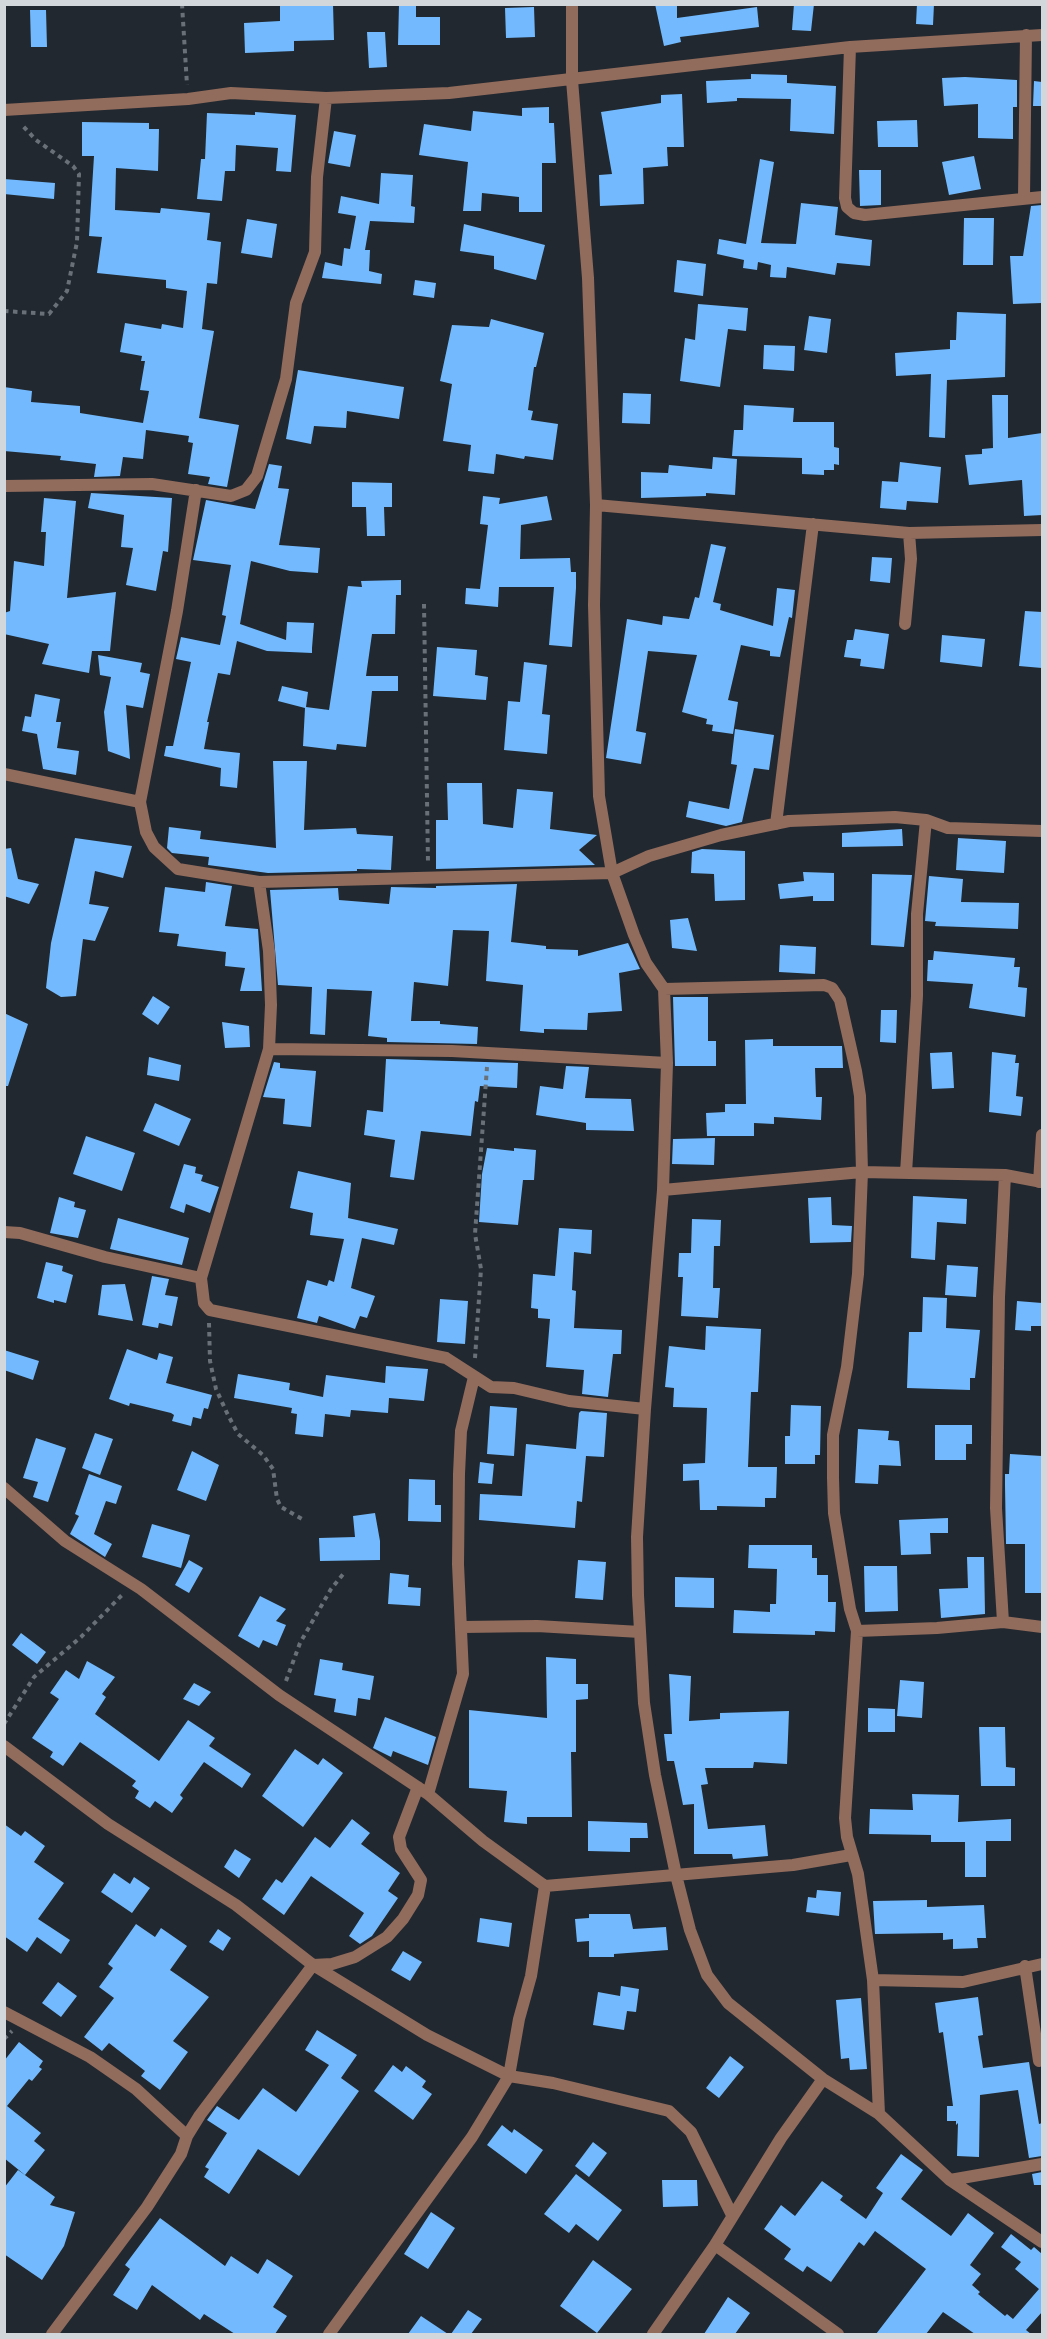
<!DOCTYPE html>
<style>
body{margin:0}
#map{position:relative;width:1047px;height:2339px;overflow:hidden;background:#212830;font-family:Commissioner,sans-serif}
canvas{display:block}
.frame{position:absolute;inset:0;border:6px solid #d2d7dc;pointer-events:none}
</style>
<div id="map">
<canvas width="1047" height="2339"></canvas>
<div class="frame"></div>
</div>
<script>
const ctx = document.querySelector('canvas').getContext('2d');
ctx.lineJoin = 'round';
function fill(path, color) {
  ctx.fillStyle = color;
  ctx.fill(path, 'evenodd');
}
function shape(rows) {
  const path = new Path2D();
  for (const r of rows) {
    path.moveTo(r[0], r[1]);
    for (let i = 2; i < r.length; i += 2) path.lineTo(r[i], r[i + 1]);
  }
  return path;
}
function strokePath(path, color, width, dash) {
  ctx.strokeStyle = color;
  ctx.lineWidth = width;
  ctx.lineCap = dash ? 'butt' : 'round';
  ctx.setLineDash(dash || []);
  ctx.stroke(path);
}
fill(shape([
 [280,4,333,4,334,40,294,41,294,51,245,53,244,23,280,21],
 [399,4,416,4,416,17,440,17,440,45,398,45],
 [655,4,677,4,677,18,757,7,759,27,680,37,681,42,664,46],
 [794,4,814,4,811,31,792,30],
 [917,4,934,4,933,25,916,24],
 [534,7,535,37,506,38,505,8],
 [30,10,46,10,47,47,31,47],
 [367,32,385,32,387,67,369,68],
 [751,74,787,75,787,83,836,86,834,134,790,131,791,99,737,98,737,101,707,103,706,81,751,79],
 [965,77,1017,80,1017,107,1013,107,1013,139,978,138,978,104,944,106,942,78],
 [1034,81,1042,82,1042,106,1033,106],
 [682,94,684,147,667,147,668,166,643,168,644,204,600,206,599,175,612,174,601,112,661,103,661,95],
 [549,107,549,123,554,123,556,163,542,163,542,212,519,212,519,197,482,193,481,211,463,211,468,162,419,155,424,124,471,131,473,111,522,116,522,108],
 [255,112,296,115,291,172,276,171,278,148,236,145,235,171,225,171,222,201,197,199,201,159,205,159,207,113,255,115],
 [917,120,918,147,878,147,877,121],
 [82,122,149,123,149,129,159,129,158,171,116,168,115,210,160,213,161,208,210,213,207,240,221,242,217,284,207,283,202,329,214,331,199,418,239,425,227,487,208,484,210,477,188,474,193,443,188,442,189,436,146,430,143,459,123,457,120,476,94,477,96,464,60,460,61,456,4,451,4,387,32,391,31,402,80,406,80,413,143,423,149,391,140,390,145,361,141,361,142,356,120,352,125,323,161,329,162,324,183,328,187,291,166,288,166,280,97,273,102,237,89,236,94,156,82,156],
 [334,131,356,135,350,167,328,163],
 [974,156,981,189,949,195,942,162],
 [760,159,774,162,761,243,796,244,801,203,838,207,835,235,872,240,870,266,837,263,835,275,787,267,786,278,770,277,771,265,758,262,757,270,743,268,744,260,717,254,719,239,746,244],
 [859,170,881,170,881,205,860,206],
 [381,173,413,175,411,206,415,207,414,223,370,221,365,250,370,250,369,271,382,274,381,284,322,278,325,262,342,266,344,248,350,249,356,216,338,213,341,196,379,204],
 [4,179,55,183,54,199,4,194],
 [1042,205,1042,303,1013,304,1010,256,1023,256,1031,206],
 [964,218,994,218,993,265,963,265],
 [247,219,277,224,272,258,241,253],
 [464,224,545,245,536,280,494,269,494,256,460,251],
 [677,260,706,264,703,296,674,292],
 [415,280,436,283,434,298,413,295],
 [698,304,748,308,746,331,728,329,720,387,680,381,685,338,695,340],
 [957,312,1006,314,1005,377,947,380,945,438,929,437,931,374,896,376,895,353,950,349,950,340,956,340],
 [809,316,831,319,827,353,804,350],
 [491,319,544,333,536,367,534,367,528,410,533,411,531,420,558,424,553,460,525,456,524,459,496,454,494,474,468,471,471,445,443,441,452,384,440,381,452,325,489,327],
 [764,345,795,346,794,371,763,369],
 [298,370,404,387,399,419,347,411,346,428,314,426,311,444,286,439],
 [623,393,651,394,650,424,622,423],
 [992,395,1008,395,1008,438,1042,433,1042,515,1024,516,1022,480,969,485,965,455,982,454,982,449,993,448],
 [744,405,794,408,793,422,834,422,834,447,839,448,839,465,834,464,834,470,824,470,824,475,802,474,802,458,732,456,734,430,743,430],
 [713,457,737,459,735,495,706,493,706,496,641,498,641,472,668,473,669,465,712,469],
 [900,462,941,467,938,503,907,501,906,510,880,508,882,481,898,482],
 [269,464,282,466,278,488,289,489,279,545,320,548,318,573,290,571,251,561,240,624,286,640,287,622,314,623,312,648,312,653,267,651,237,641,230,675,218,673,207,722,209,722,204,749,240,753,237,788,220,786,221,768,164,756,166,746,173,746,191,662,176,659,181,637,220,645,226,616,222,615,231,565,193,560,206,500,255,509],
 [352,482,392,483,392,507,384,507,385,536,367,536,366,507,352,507],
 [91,493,172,498,168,552,163,551,156,591,126,585,133,548,121,547,124,515,88,508],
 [483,496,500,498,499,504,547,496,552,520,521,525,520,559,570,558,571,572,576,572,576,588,572,647,549,645,554,587,499,587,498,607,465,604,466,588,480,589,488,525,480,524],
 [44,498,76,501,67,598,116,592,110,651,92,651,89,673,42,664,49,644,4,634,4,613,10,611,14,561,44,566,46,532,41,532],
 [711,544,726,547,713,602,721,604,720,610,773,626,777,588,795,590,792,618,789,617,780,657,770,656,770,651,741,645,728,700,738,702,733,734,712,731,713,725,706,724,707,719,682,712,697,655,648,651,636,731,646,733,641,764,606,758,627,619,662,625,663,616,689,619,695,597,699,598],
 [872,557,892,558,890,583,870,581],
 [401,580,401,595,396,595,395,634,372,634,366,676,398,676,398,691,372,691,366,747,337,744,336,750,303,746,305,708,278,701,282,686,308,692,306,707,329,710,348,586,362,587,361,581],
 [1025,611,1042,612,1042,668,1019,666],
 [855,629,889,634,884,669,860,666,861,659,844,657,847,640,853,640],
 [942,635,985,639,982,667,940,662],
 [437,647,477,650,475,675,488,677,486,700,433,696],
 [98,655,142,663,140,672,150,674,143,708,126,705,130,759,108,751,104,712,111,677,100,675],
 [524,662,547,665,542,714,550,715,547,754,504,750,508,701,520,702],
 [35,694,60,699,56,722,61,722,57,748,79,751,76,775,43,769,37,734,22,731,25,716,31,717],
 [735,729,774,735,769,770,754,768,742,822,726,826,686,817,689,801,729,809,737,765,731,764],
 [273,761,307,761,304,830,356,828,357,834,393,836,391,870,357,869,357,871,268,873,208,865,209,857,172,853,167,848,169,827,201,831,200,839,276,848],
 [447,783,482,783,483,824,513,828,517,789,553,792,550,829,597,835,579,850,595,865,436,869,436,820,448,820],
 [902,829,903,846,842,847,842,833],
 [75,838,132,846,123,878,95,871,89,904,109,907,95,941,83,939,76,996,61,997,46,988,51,943],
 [958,838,1006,841,1004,873,956,870],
 [11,848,18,879,39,884,29,904,4,896,4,849],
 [702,849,745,851,745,900,715,901,714,874,691,873,692,852],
 [803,872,834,873,834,901,813,901,813,896,780,899,778,884,804,881],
 [872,874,912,875,904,947,871,945],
 [929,876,963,879,961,902,1019,903,1018,929,935,926,936,922,925,921],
 [206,882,232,886,225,926,258,929,262,991,240,991,245,968,225,966,226,952,177,946,179,934,159,932,165,887,205,892],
 [517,884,511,942,546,946,546,949,578,950,578,956,628,943,640,969,619,973,622,1011,588,1013,587,1030,544,1029,544,1033,520,1031,523,985,486,981,489,931,453,930,448,986,414,982,411,1021,440,1021,440,1024,478,1027,477,1044,387,1042,387,1038,368,1036,372,991,327,989,325,1035,310,1034,312,987,278,985,270,890,338,888,339,900,389,904,391,887,436,888,436,886],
 [688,918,697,951,672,948,670,920],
 [780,945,816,947,815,974,779,972],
 [934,951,1015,958,1014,967,1020,967,1018,987,1027,988,1025,1017,969,1008,973,984,927,981,928,960,933,960],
 [153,996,170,1007,158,1025,142,1014],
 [673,997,708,997,708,1041,716,1041,716,1066,675,1066],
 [881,1010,897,1010,896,1043,880,1042],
 [4,1013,28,1024,8,1086,4,1086],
 [222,1022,249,1026,250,1047,225,1048],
 [773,1039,773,1046,842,1046,843,1068,815,1068,816,1097,822,1097,821,1120,774,1117,774,1124,754,1123,754,1136,707,1136,706,1113,725,1112,725,1104,746,1104,745,1040],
 [952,1052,954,1088,932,1089,930,1053],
 [992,1052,1016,1055,1015,1063,1019,1063,1016,1096,1023,1097,1021,1116,989,1112],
 [149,1057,181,1065,179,1081,147,1075],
 [386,1059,518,1063,517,1088,480,1086,478,1102,475,1101,471,1136,421,1131,414,1180,390,1177,395,1140,364,1135,367,1110,383,1112],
 [274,1062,280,1063,280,1068,316,1071,311,1127,283,1124,285,1099,263,1097],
 [566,1066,589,1067,585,1098,631,1099,634,1131,586,1130,586,1123,536,1115,540,1086,563,1089],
 [155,1103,191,1119,179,1146,143,1131],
 [86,1136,135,1153,122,1191,73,1174],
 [715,1138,714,1165,672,1164,673,1139],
 [487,1148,514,1151,514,1148,536,1150,534,1180,523,1180,518,1225,479,1222,482,1174],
 [184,1164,196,1167,195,1173,203,1175,201,1181,219,1187,210,1213,186,1204,184,1213,170,1208],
 [298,1171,351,1183,348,1218,398,1229,394,1245,362,1238,351,1288,375,1296,367,1318,360,1316,355,1329,319,1316,317,1323,297,1318,307,1280,327,1286,329,1280,334,1282,344,1239,310,1235,313,1213,290,1208],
 [913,1196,967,1199,966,1224,937,1222,935,1260,911,1258],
 [59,1197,75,1202,74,1207,86,1210,78,1238,50,1233],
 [831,1197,832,1225,852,1226,851,1242,810,1243,808,1198],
 [118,1218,189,1238,182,1265,110,1249],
 [692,1219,721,1220,720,1246,714,1246,713,1288,720,1288,718,1318,681,1316,683,1277,678,1277,679,1253,691,1253],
 [559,1228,592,1230,591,1254,574,1252,572,1290,576,1291,574,1328,622,1330,621,1354,613,1354,608,1397,582,1394,584,1370,546,1367,550,1319,538,1318,538,1309,531,1308,533,1274,555,1276],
 [46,1262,63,1266,62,1271,73,1275,66,1303,54,1300,54,1303,37,1298],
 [947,1265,978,1267,976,1297,945,1295],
 [152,1276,169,1279,165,1295,178,1297,172,1326,159,1323,158,1328,142,1325],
 [125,1284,133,1321,98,1315,102,1285],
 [923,1297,947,1298,946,1328,980,1330,975,1378,970,1378,970,1390,907,1388,909,1332,922,1332],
 [440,1299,468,1301,465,1344,437,1342],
 [1017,1301,1042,1303,1042,1326,1031,1326,1031,1331,1015,1330],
 [706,1326,761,1329,758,1392,751,1392,748,1467,777,1467,776,1498,765,1498,765,1507,717,1506,717,1510,700,1510,699,1480,683,1481,683,1464,705,1463,707,1408,673,1407,674,1388,665,1387,669,1346,705,1350],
 [127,1349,157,1360,159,1353,173,1357,166,1383,212,1395,208,1409,204,1408,201,1419,193,1417,191,1426,172,1421,174,1415,171,1413,130,1403,129,1406,109,1399],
 [4,1350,39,1361,33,1380,4,1370],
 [386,1366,428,1369,424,1401,389,1398,388,1413,351,1410,350,1417,325,1414,323,1437,295,1434,297,1414,291,1413,292,1408,234,1398,238,1374,290,1383,289,1390,323,1397,326,1375,385,1383],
 [791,1405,821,1406,820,1455,815,1455,815,1464,785,1464,785,1436,790,1436],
 [490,1406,517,1408,514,1456,487,1454],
 [581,1411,607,1413,604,1457,586,1456,582,1502,577,1501,575,1528,479,1520,480,1494,522,1496,526,1444,576,1449,579,1413],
 [935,1425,972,1425,972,1444,966,1444,966,1460,935,1460],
 [858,1429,889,1431,888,1440,899,1441,901,1466,879,1465,878,1484,855,1483],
 [95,1433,113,1439,100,1475,82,1468],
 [36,1438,66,1448,48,1502,33,1497,38,1482,23,1478],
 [192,1451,219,1465,206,1501,177,1490],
 [1010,1454,1042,1456,1042,1593,1025,1593,1025,1544,1006,1544,1005,1485,1005,1474,1009,1474],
 [480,1462,494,1464,492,1484,478,1483],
 [89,1474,122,1486,116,1504,106,1501,94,1534,112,1544,105,1557,70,1534,79,1516,75,1514],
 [409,1479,435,1480,435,1505,441,1505,441,1522,408,1521],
 [375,1513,380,1541,380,1560,320,1561,319,1538,355,1537,353,1516],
 [948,1518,948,1533,930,1533,931,1554,901,1555,899,1520],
 [152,1524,190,1535,181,1568,142,1557],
 [749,1545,812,1545,812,1558,817,1558,817,1575,828,1575,828,1602,836,1602,835,1632,815,1631,815,1635,733,1633,734,1610,770,1612,770,1604,776,1604,777,1569,748,1568],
 [967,1557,984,1557,985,1614,941,1618,939,1589,968,1588],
 [189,1560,203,1568,189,1593,175,1585],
 [578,1560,606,1562,603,1600,575,1598],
 [864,1566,897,1566,898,1611,865,1612],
 [390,1573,409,1575,408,1587,421,1588,420,1606,388,1604],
 [675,1577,714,1578,714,1608,675,1607],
 [260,1596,286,1609,276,1621,286,1625,277,1646,263,1640,259,1648,238,1636],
 [21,1633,46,1652,37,1664,12,1645],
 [546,1657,576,1659,576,1684,588,1684,588,1699,576,1700,576,1752,571,1752,572,1817,527,1817,527,1824,504,1822,507,1791,469,1788,469,1710,547,1718],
 [320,1659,343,1663,342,1670,374,1676,370,1700,358,1698,356,1716,334,1712,336,1699,314,1695],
 [87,1661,115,1677,102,1694,106,1697,95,1714,159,1761,188,1720,215,1738,209,1746,251,1774,242,1788,204,1762,180,1795,183,1798,172,1813,155,1801,150,1808,135,1798,139,1791,132,1786,136,1781,80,1742,63,1766,50,1757,53,1752,32,1738,59,1699,50,1693,66,1670,79,1679],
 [669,1674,691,1676,689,1721,720,1719,720,1713,789,1711,787,1764,754,1762,753,1768,705,1768,708,1784,701,1785,708,1829,765,1825,768,1856,733,1859,732,1854,694,1854,694,1804,683,1805,674,1761,667,1761,664,1734,672,1734],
 [900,1680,924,1682,922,1718,897,1716],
 [194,1683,211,1692,199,1706,183,1699],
 [868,1708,895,1709,895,1732,868,1732],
 [385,1717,436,1737,428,1765,393,1751,391,1757,373,1748],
 [979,1727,1005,1727,1006,1767,1015,1768,1015,1786,981,1786],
 [295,1749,318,1765,323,1758,343,1773,303,1827,262,1796],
 [912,1794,959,1795,958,1822,1011,1819,1011,1841,986,1841,986,1877,965,1877,965,1842,931,1842,931,1835,869,1834,870,1809,913,1810],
 [352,1819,370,1833,361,1844,400,1873,388,1891,398,1898,372,1936,360,1944,349,1936,364,1913,311,1876,284,1915,262,1899,276,1879,282,1883,315,1837,330,1848],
 [588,1821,647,1823,648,1838,630,1838,630,1852,588,1851],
 [4,1824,21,1836,25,1831,45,1846,34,1862,64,1883,38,1919,70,1940,61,1954,37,1937,27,1952,4,1936],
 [235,1849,251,1859,239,1878,224,1867],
 [114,1873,130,1884,134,1877,150,1888,132,1913,101,1892],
 [817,1890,841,1892,839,1916,806,1912,808,1897,816,1898],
 [927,1900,927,1907,984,1905,986,1938,977,1938,978,1948,953,1949,953,1939,943,1940,943,1933,875,1934,873,1901],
 [589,1914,630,1914,633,1929,666,1927,668,1950,614,1954,614,1957,589,1957,589,1941,577,1942,575,1919,589,1918],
 [480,1918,512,1923,509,1947,477,1942],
 [136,1924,155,1937,161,1928,187,1946,170,1970,209,1997,173,2041,188,2052,160,2090,141,2076,145,2071,109,2043,102,2051,84,2037,114,1998,99,1987,113,1968,108,1964],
 [218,1929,231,1938,223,1951,209,1942],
 [403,1951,422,1962,410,1981,391,1970],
 [58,1982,77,1996,61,2017,42,2003],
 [621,1986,639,1989,636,2012,627,2011,624,2030,593,2025,598,1992,620,1996],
 [978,1997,983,2035,978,2036,983,2068,1029,2062,1039,2124,1042,2123,1042,2156,1029,2158,1018,2090,980,2095,979,2157,957,2156,958,2123,956,2125,956,2121,947,2121,947,2106,953,2106,943,2032,939,2033,935,2003],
 [861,1998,867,2069,850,2070,849,2058,841,2059,836,2000],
 [317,2030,357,2055,341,2078,359,2091,299,2176,258,2149,229,2194,204,2177,209,2169,205,2167,227,2133,207,2120,217,2106,239,2120,263,2088,296,2112,329,2065,305,2050],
 [19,2042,43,2061,39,2067,42,2069,32,2081,29,2079,7,2106,41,2133,34,2141,45,2150,25,2175,4,2158,4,2061],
 [730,2056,744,2067,719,2098,706,2088],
 [393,2065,402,2072,406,2066,426,2081,422,2087,432,2094,413,2120,374,2091],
 [502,2125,512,2133,514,2129,543,2150,526,2174,487,2145],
 [593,2142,607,2153,589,2177,575,2166],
 [901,2154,923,2170,901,2199,951,2236,968,2213,994,2233,970,2265,981,2274,972,2285,980,2292,978,2294,1005,2316,1007,2314,1013,2319,1039,2289,1015,2269,1021,2262,1001,2247,1011,2234,1031,2250,1034,2247,1042,2254,1042,2312,1026,2330,1031,2334,975,2334,943,2312,926,2334,876,2334,926,2269,875,2231,864,2246,859,2242,831,2282,807,2266,803,2272,784,2259,791,2249,764,2229,781,2205,795,2216,822,2181,843,2196,840,2200,866,2219,883,2193,876,2188],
 [18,2170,55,2197,50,2205,75,2212,64,2246,42,2280,4,2254,4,2188],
 [1042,2172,1042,2185,1034,2185,1032,2174],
 [576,2174,622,2210,598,2241,576,2224,569,2233,544,2214],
 [662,2180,697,2180,698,2206,663,2207],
 [431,2212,455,2228,428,2269,404,2254],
 [160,2218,225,2266,231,2256,258,2274,267,2259,293,2276,273,2307,287,2316,275,2334,235,2334,204,2314,200,2320,152,2285,137,2310,113,2295,130,2269,125,2265],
 [593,2260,632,2289,597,2333,560,2306],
 [728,2297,750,2313,735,2334,704,2334],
 [468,2310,482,2319,471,2334,451,2334],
 [421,2316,448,2334,408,2334]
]), '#72bafd');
strokePath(shape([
 [182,4,187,85],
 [4,311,49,314,67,291,77,242,79,174,73,166,36,140,21,124],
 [424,604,428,863],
 [209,1323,210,1361,216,1389,227,1413,238,1434,263,1455,273,1469,277,1499,281,1507,304,1520],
 [475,1358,481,1269,475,1234,487,1067],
 [286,1681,300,1643,331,1589,344,1573],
 [4,1724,34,1677,81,1637,122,1595],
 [4,2039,12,2031]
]), '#6a7077', 4, [4.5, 4.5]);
strokePath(shape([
 [572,4,572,80,588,278,596,505,594,605,599,796,612,873,634,935,646,963,664,989,667,1063,663,1190,645,1409,637,1537,638,1595,644,1703,655,1775,676,1875,690,1930,707,1975,728,2003,823,2079,879,2114,950,2180,1042,2242],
 [850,47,845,198,847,207,854,213,865,215,1042,197],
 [4,110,188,99,231,93,326,98,449,93,850,47,1042,35],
 [1024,197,1026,35],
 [4,486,152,484,231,496,246,490,257,476,286,379,296,303,315,252,317,177,326,98],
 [196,490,177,611,140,802,146,832,154,847,178,869,259,882,612,873,649,856,721,835,789,821,895,817,926,820,948,828,1042,831],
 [596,505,909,533,1042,530],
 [905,624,911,559,909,533],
 [4,774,140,802],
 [776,824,813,524],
 [259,882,269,951,271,1005,269,1049,201,1278,204,1303,210,1310,446,1358,491,1387,514,1388,569,1401,645,1409],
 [664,989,824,985,832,988,840,1000,856,1071,860,1096,862,1172,858,1274,847,1367,833,1435,833,1478,834,1513,850,1609,857,1631,845,1818,847,1837,858,1874,873,1980,879,2114],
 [269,1049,452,1051,667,1063],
 [906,1173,917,996,917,914,926,820],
 [1039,1182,1042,1135],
 [663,1190,862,1172,1005,1175,1042,1182],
 [4,1232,20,1233,105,1257,201,1278],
 [4,1488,65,1541,141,1589,279,1695,428,1794,483,1841,545,1886,793,1865,851,1855],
 [1003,1622,996,1508,999,1297,1005,1175],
 [463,1627,537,1626,640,1632],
 [857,1631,937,1628,1003,1622,1042,1627],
 [4,1746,108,1824,236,1905,313,1965,427,2035,509,2076,553,2083,669,2111,691,2132,732,2215],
 [428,1794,463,1674,458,1564,459,1474,461,1431,474,1377],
 [1025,1966,1039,2061],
 [873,1980,963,1982,1042,1964],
 [4,2012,90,2057,136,2089,187,2136],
 [950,2180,1042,2164],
 [715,2245,838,2334],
 [52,2334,147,2207,181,2154,187,2136,200,2115,313,1965,332,1964,355,1957,387,1937,403,1919,418,1895,421,1880,401,1849,399,1837,418,1787],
 [329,2334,472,2137,509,2076,519,2019,531,1976,545,1886],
 [653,2334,715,2245,781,2138,823,2079]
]), '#916b5c', 12);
</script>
